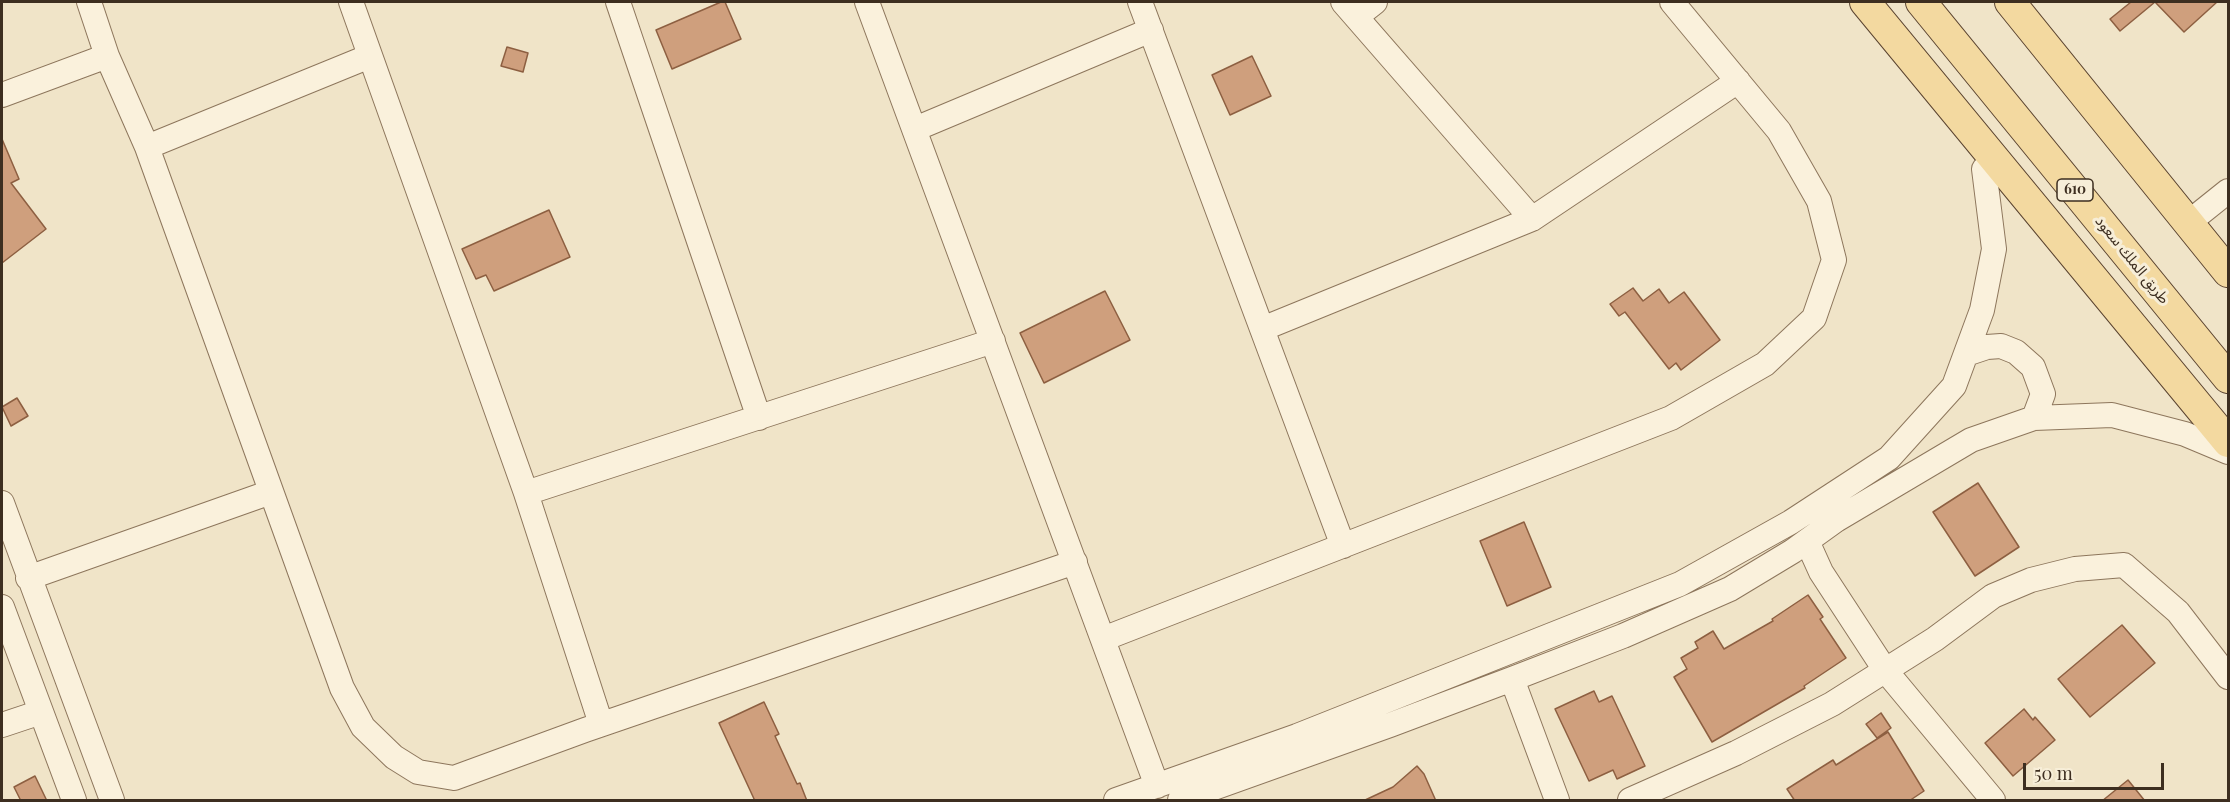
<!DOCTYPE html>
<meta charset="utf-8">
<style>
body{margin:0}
#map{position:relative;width:2230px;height:802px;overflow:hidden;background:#f0e4c8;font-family:"Playfair Display",serif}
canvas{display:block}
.frame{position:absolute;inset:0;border:3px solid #3d2e20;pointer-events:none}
.scale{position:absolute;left:2023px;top:763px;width:141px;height:27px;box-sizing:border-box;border:3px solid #3d2e20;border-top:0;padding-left:8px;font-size:18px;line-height:21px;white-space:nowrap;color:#3d2e20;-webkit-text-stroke:4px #f7eed8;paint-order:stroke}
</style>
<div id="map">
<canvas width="2230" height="802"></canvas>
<div class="frame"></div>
<div class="scale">50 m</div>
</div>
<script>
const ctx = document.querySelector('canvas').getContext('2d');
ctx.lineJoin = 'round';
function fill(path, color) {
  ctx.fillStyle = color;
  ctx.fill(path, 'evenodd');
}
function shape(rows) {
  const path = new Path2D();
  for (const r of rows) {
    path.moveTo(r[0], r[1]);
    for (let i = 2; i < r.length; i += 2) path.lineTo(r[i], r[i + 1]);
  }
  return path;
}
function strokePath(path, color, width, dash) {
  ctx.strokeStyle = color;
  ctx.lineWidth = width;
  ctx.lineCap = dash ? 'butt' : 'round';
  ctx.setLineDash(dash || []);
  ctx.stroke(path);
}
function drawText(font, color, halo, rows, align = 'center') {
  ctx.font = font + ' "Playfair Display","Noto Sans Arabic",serif';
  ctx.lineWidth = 6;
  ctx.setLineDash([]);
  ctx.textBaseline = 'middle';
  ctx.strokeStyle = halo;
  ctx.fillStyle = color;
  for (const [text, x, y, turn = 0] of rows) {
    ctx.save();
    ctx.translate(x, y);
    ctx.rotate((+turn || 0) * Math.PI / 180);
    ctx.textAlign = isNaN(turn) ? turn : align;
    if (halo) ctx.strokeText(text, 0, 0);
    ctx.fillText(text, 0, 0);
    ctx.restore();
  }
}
const building = shape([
 [721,2,725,2,741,39,672,69,656,30,721,2],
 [2131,2,2217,2,2184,32,2155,2,2120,31,2110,19,2131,2],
 [507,47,528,53,523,72,501,66,507,47],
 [1252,56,1271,96,1230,115,1212,75,1252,56],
 [2,139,19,179,11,183,46,229,2,263,2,139],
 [549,210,570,257,494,291,486,275,476,279,462,249,549,210],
 [1633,288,1643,301,1659,289,1669,303,1684,292,1720,340,1681,370,1676,363,1669,369,1625,312,1619,316,1610,304,1633,288],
 [1105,291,1130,340,1044,383,1020,333,1105,291],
 [17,398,28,416,11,426,2,407,17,398],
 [1978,483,2019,547,1975,576,1933,512,1978,483],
 [1524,522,1551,587,1507,606,1480,541,1524,522],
 [1808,595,1823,617,1820,619,1846,658,1804,686,1805,688,1712,742,1674,677,1687,669,1681,658,1698,648,1695,642,1713,631,1724,649,1773,621,1772,619,1808,595],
 [2122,625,2155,663,2090,717,2058,679,2122,625],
 [1594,691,1599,702,1612,696,1645,766,1617,779,1613,770,1589,781,1555,709,1594,691],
 [764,702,779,734,775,736,797,784,800,783,807,801,755,801,719,723,764,702],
 [2024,709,2033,720,2035,717,2055,740,2013,776,1985,743,2024,709],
 [1881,713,1891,728,1877,738,1866,724,1881,713],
 [1888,732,1924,791,1909,801,1795,801,1787,789,1833,760,1836,765,1888,732],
 [1417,766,1424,774,1436,801,1363,801,1393,787,1417,766],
 [35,776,47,801,21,801,14,787,35,776],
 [2128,780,2145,801,2102,801,2128,780]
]);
fill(building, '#cf9f7d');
strokePath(building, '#8d5f41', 1.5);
const minor = shape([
 [89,2,107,56,147,147,342,688,363,727,394,757,418,772,454,778,585,730,1075,562],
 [351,2,526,493,601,724],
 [618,2,759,418],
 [867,2,1157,786],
 [1140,2,1343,546],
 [1343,2,1532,219],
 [1356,17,1375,2],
 [2,95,107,56],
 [915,129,1151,30],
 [147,147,370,56],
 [2188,223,2228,191],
 [1262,329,1532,219,1738,81],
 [1966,354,1987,347,2001,346,2016,352,2033,367,2043,394,2034,418],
 [526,493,993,341],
 [2,503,112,800],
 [1807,541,1821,572,1885,670,1993,800],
 [28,578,271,492],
 [2,607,74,800],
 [1103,639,1671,418,1765,364,1814,318,1834,260,1819,201,1779,131,1672,2],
 [1512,679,1557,800],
 [2,725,41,712],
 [1116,800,1297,736,1680,584,1791,522,1889,458,1954,386,1982,310,1994,249,1984,169],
 [1180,800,1390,725,1512,679,1623,636,1730,589,1793,551,1836,520,1971,440,2034,418,2112,415,2185,434,2228,452],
 [1630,800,1736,753,1832,704,1935,639,1993,596,2031,580,2075,569,2124,565,2178,612,2228,677]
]);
const major = shape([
 [1865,2,2228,442],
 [1921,2,2228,378],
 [2010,2,2228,272]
]);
strokePath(minor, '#8d765c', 26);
strokePath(major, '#5b4430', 32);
strokePath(minor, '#faf1dc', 24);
strokePath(major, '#f3d9a0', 30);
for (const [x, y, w] of [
 [2075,190,36]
]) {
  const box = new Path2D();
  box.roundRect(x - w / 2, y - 11, w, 22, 4.5);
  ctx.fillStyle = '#f7eed8';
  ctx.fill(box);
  strokePath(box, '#3d2e20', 1.5);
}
drawText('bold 14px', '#3d2e20', null, [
 ["610",2075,190]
]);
drawText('15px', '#3d2e20', '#f7eed8', [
 ["طريق الملك سعود",2132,260,51]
]);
</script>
